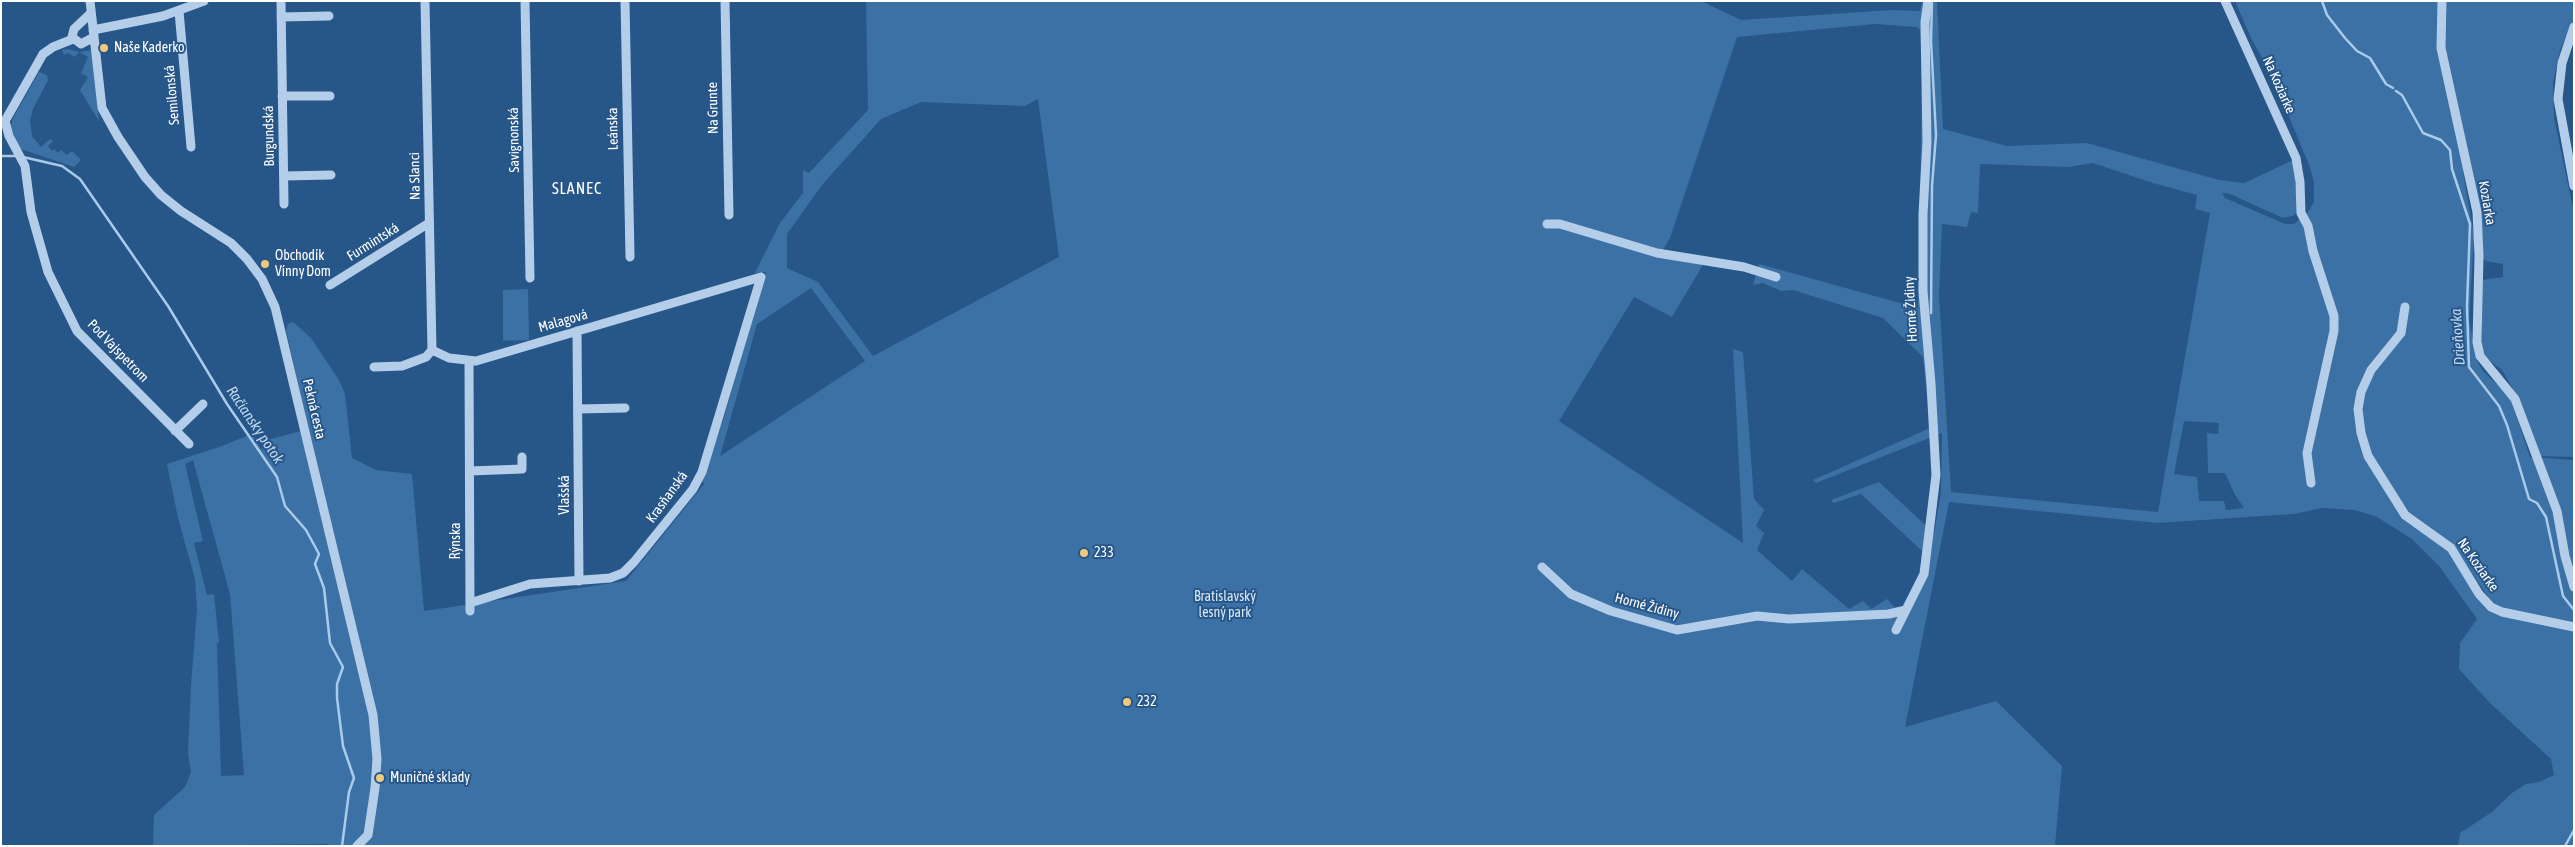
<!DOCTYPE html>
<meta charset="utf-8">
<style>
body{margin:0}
#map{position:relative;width:2575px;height:847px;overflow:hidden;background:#275689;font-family:"Asap Condensed",sans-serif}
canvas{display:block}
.frame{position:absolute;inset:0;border:2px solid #fff;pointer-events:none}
</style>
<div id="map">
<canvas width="2575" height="847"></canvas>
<div class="frame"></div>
</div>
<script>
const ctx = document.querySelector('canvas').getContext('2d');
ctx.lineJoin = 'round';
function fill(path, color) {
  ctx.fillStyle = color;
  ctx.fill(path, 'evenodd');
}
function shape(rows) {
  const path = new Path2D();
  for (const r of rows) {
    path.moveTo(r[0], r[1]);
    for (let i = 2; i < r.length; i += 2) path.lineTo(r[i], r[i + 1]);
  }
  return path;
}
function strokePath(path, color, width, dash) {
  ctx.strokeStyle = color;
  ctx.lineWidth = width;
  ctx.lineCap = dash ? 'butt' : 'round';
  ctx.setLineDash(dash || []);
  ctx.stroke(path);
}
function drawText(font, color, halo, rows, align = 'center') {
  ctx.font = font + ' "Asap Condensed",sans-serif';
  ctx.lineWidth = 4;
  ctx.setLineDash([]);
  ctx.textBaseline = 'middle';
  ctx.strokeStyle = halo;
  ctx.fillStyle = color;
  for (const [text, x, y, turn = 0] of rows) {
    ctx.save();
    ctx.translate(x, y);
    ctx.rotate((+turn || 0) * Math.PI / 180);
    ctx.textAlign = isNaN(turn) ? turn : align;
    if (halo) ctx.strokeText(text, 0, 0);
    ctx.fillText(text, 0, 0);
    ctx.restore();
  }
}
fill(shape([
 [866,1,1701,1,1741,20,1893,10,1920,11,1922,1,1937,1,1943,129,2007,146,2087,143,2219,180,2244,183,2293,160,2298,211,2293,216,2283,218,2230,194,2222,193,2225,198,2285,224,2294,224,2308,212,2314,202,2314,182,2309,165,2271,73,2252,40,2235,1,2574,1,2574,20,2560,50,2553,83,2554,118,2574,213,2574,457,2540,456,2515,393,2502,370,2482,355,2482,280,2503,277,2503,264,2486,261,2483,258,2481,211,2471,172,2463,172,2474,236,2469,319,2476,358,2482,370,2510,397,2530,457,2574,460,2574,846,2458,846,2460,833,2492,812,2512,793,2526,784,2539,782,2554,775,2551,759,2490,703,2459,669,2460,643,2477,619,2439,566,2412,539,2377,517,2355,510,2322,508,2294,514,2157,523,1949,502,1905,727,1996,701,2062,766,2055,846,328,846,329,844,153,846,154,815,185,787,191,772,188,753,191,685,197,609,195,579,178,518,167,464,219,447,252,434,261,449,267,440,301,431,306,418,286,330,288,324,293,322,311,338,339,380,345,394,352,458,376,470,412,474,424,611,626,581,704,484,702,480,725,414,766,272,755,273,780,223,803,193,803,170,809,173,868,110],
 [1875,24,1917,27,1920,30,1922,83,1918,308,1759,264,1753,285,1763,283,1781,291,1793,290,1883,318,1923,357,1930,428,1813,480,1816,483,1942,433,1941,493,1934,533,1879,482,1831,500,1834,503,1861,494,1922,551,1920,572,1902,607,1895,608,1887,599,1871,609,1863,601,1849,609,1802,569,1792,581,1757,550,1764,533,1756,526,1764,510,1754,499,1743,352,1733,349,1743,543,1559,421,1634,297,1672,317,1704,263,1660,255,1670,238,1737,37],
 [1038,99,1059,257,873,356,818,282,787,268,787,234,822,185,881,119,921,102,1025,106],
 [2093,163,2153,183,2197,195,2195,209,2210,213,2158,512,1951,492,1939,296,1942,224,1967,227,1971,212,1978,213,1980,164,2068,167],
 [811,288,865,361,720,456,757,324],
 [2184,421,2219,423,2218,434,2207,433,2208,473,2225,473,2235,495,2244,508,2226,510,2224,501,2199,501,2197,477,2174,474],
 [193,460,230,594,244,775,221,776,217,643,219,643,214,594,207,595,194,543,203,541,185,464],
 [2399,506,2404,508,2453,544,2488,597,2487,602,2443,541],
 [68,49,79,52,91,50,99,121,80,90,88,77,81,73,88,57,79,52,75,57,68,53,64,55,62,50],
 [39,72,47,75,48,80,33,109,30,120,32,136,41,147,50,139,53,141,48,146,52,151,54,149,58,153,61,150,67,155,72,151,81,160,74,167,21,149,14,138,11,126,13,118],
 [528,289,529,340,503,341,503,290]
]), '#3c71a5');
strokePath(shape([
 [2322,1,2327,15,2345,38,2357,51,2370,58,2386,84,2393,88],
 [2396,91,2402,95,2423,133,2441,140,2450,150,2452,169,2470,224,2467,306,2469,367,2499,406,2507,425,2529,499,2537,503,2546,517,2563,596,2574,610],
 [1,156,18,156],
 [23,157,62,166,80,179,168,306,227,404,277,477,285,506,306,530,319,554,315,564,324,588,330,643,343,667,337,684,337,698,343,746,354,778,349,792,342,846],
 [1931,313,1932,186,1936,135,1931,41,1932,1],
 [2565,846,2574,830]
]), '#a9cae9', 2.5);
strokePath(shape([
 [90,1,102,108,118,137,145,177,161,195,181,211,231,243,247,259,262,279,275,307,373,715,377,759,375,788,368,835,357,846],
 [281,1,284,204],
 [425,1,432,350],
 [525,1,530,278],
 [625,1,630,257],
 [725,1,729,215],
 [2225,1,2296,158,2300,182,2301,213,2308,226,2313,251,2334,316,2334,331,2307,453,2311,483],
 [2442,1,2441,48,2477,212,2479,256,2477,342,2480,356,2515,399,2557,511,2565,556,2574,587],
 [179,11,191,147],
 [91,13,74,29,72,37,81,44,94,37],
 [281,17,329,16],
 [2574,27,2562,63,2558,99,2574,186],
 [93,30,163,16,204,1],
 [73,39,53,47,43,54,5,121,9,136,25,166,31,212,48,272,77,331,189,444],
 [282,96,330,96],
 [284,176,331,175],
 [1547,224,1560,224,1657,253,1744,267,1776,277],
 [330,285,429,223],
 [2405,307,2401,333,2371,370,2361,392,2358,409,2361,433,2368,456,2405,515,2451,548,2479,594,2491,607,2502,612,2574,627],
 [577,331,579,581],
 [469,362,470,611],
 [374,367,402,366,426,357,432,350,449,358,476,361,761,277],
 [578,409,625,408],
 [175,431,203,404],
 [470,471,522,469,522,457],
 [1542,567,1571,594,1611,611,1677,630,1757,616,1789,619,1889,614,1906,610],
 [470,603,530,584,610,578,623,573,634,562,693,489,702,472,761,277],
 [1896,630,1924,574,1936,475,1931,384,1923,291,1923,214,1927,142,1925,22,1928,1]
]), '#b4cee9', 9);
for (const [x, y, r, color] of [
 [104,48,5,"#f1c97a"],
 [265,264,5,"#f1c97a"],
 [1084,553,5,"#f1c97a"],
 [1127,702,5,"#f1c97a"],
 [380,778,5,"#f1c97a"]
]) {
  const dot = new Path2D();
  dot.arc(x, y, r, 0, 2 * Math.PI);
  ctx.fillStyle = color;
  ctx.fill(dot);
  strokePath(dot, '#275689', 2);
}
drawText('14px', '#fff', '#275689', [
 ["Naše Kaderko",114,48],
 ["Obchodík",275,256],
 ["Vínny Dom",275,272],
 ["233",1094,553],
 ["232",1137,702],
 ["Muničné sklady",390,778]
], 'left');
drawText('14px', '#fff', '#275689', [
 ["Na Koziarke",2279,85,66],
 ["Semilonská",172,95,-95],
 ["Na Grunte",713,108,-91],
 ["Leánska",613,129,-91],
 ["Burgundská",269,136,-91],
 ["Savignonská",514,140,-91],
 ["Na Slanci",415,176,-91],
 ["Koziarka",2487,203,80],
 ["Furmintská",373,242,-32],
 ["Horné Židiny",1911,309,-93],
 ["Malagová",563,321,-16],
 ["Pod Vajspetrom",118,351,46],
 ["Pekná cesta",314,409,77],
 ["Vlašská",565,495,-90],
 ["Krasňanská",667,497,-54],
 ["Rýnska",456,541,-90],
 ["Na Koziarke",2478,565,55],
 ["Horné Židiny",1647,606,15]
]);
drawText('14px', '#d8e7f7', '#275689', [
 ["Bratislavský",1225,597],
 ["lesný park",1225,613]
]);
drawText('italic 15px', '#c0d8f0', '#275689', [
 ["Drieňovka",2458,337,-94],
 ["Račiansky potok",255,425,56]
]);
ctx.letterSpacing = '1px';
drawText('16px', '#fff', '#275689', [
 ["SLANEC",577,189]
]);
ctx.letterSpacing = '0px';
</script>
